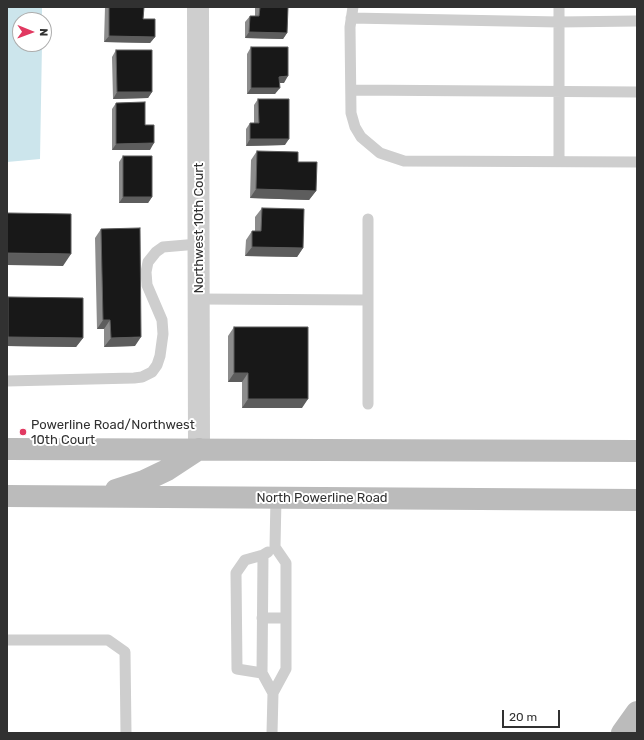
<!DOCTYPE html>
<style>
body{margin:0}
#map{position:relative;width:644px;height:740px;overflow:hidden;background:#fff;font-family:Rubik,sans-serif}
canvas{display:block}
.frame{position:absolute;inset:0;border:8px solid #313131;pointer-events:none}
.north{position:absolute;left:12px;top:12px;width:40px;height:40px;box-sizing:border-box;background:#fff;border:1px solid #adadad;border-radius:50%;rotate:91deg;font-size:11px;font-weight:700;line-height:16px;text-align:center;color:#313131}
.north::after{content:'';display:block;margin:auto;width:14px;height:18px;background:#e13961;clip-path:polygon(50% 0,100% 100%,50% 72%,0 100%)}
.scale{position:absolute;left:502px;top:710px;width:58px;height:18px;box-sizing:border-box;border:2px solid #313131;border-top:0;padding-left:5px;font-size:12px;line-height:14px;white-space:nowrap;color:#313131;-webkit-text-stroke:3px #fff;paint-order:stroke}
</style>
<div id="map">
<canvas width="644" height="740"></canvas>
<div class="frame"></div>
<div class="north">N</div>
<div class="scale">20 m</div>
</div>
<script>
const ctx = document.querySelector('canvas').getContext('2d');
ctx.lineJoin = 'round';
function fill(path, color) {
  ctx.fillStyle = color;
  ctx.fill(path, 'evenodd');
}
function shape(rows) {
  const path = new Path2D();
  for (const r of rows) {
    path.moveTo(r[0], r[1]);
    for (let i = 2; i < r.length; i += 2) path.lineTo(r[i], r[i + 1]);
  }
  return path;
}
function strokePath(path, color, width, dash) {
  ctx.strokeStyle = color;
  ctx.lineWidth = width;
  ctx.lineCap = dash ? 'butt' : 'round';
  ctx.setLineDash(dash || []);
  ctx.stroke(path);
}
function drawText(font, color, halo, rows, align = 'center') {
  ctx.font = font + ' Rubik,sans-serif';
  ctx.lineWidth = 4;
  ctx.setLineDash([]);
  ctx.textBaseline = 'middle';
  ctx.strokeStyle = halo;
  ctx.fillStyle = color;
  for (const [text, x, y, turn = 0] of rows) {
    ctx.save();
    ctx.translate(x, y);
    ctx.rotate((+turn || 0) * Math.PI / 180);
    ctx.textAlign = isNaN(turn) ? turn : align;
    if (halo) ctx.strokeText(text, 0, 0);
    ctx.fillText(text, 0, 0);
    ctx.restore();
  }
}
fill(shape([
 [7,7,42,7,42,20,20,20,20,44,42,44,40,159,7,162]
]), '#cce5ec');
strokePath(shape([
 [353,7,350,27,351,113,355,127,361,137,380,153,404,161,637,162],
 [351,18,559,22,637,21],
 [351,90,637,92],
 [559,161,559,7],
 [199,299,367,300],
 [7,381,134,378,142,377,152,372,157,365,160,356,163,334,162,320,147,285,146,272,148,262,156,252,163,247,198,244],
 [368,404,368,219],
 [268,552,263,555,262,673,273,693],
 [262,618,285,618],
 [7,640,108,640,125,652,126,733],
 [262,673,237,669,236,573,245,560,263,555],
 [272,733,273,693,286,669,286,563,275,547,276,498]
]), '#cecece', 11);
strokePath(shape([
 [198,7,199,449]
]), '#cecece', 22);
strokePath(shape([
 [7,449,637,451],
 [116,490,144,481,167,470,199,449],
 [7,496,637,500],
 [622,733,637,712]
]), '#bbb', 22);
fill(shape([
 [105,7,144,7,143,19,155,37,150,43,104,42],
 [255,7,288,7,287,33,283,39,245,38,245,22,250,16,255,16],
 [251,47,284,83,279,83,275,94,247,94,247,54],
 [116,50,152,92,148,98,113,99,112,57],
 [258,99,285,145,246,146,246,129,250,123,254,123,254,105],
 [116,103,145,125,150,150,112,150,112,109],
 [257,151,298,162,316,191,309,200,250,198,251,160],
 [123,156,152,197,148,203,119,203,119,162],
 [262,208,303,248,297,257,245,256,246,240,252,231,255,231,255,217],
 [101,229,135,346,104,347,104,329,97,329,95,238],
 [8,297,83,338,76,347,7,346,7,298],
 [234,327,302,408,242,408,242,382,228,382,228,336]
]), '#8c8c8c');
fill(shape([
 [249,32,287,33,283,39,245,38],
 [109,36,155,37,150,43,104,42],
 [288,76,284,83,275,83,279,77],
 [251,88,280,88,275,94,247,94],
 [117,92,152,92,148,98,113,99],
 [250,139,289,139,285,145,246,146],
 [154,143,150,150,112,150,116,144],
 [256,189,316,191,309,200,250,198],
 [123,197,152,197,148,203,119,203],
 [252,247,303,248,297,257,245,256],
 [7,253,71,254,63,266,7,265],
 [103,320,110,320,104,329,97,329],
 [8,337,83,338,76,347,7,346,7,338],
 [141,337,135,346,104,347,111,338],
 [234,373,248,373,242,382,228,382],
 [248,399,308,399,302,408,242,408]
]), '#5d5d5d');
const building = shape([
 [109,7,144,7,143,19,155,19,155,37,109,36,109,7],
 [260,7,288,7,287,33,249,32,250,16,259,16,260,7],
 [251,47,288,47,288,76,279,77,280,88,251,88,251,47],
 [116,50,152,50,152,92,117,92,116,50],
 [258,99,289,99,289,139,250,139,250,123,259,123,258,99],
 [145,102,145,125,154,125,154,143,116,144,116,103,145,102],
 [257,151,298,152,298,162,317,162,316,191,256,189,257,151],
 [123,156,152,156,152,197,123,197,123,156],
 [262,208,304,209,303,248,252,247,252,231,261,231,262,208],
 [7,213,71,214,71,254,7,253,7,213],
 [140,228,141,337,111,338,110,320,103,320,101,229,140,228],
 [8,297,83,298,83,338,8,337,8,297],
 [234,327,308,327,308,399,248,399,248,373,234,373,234,327]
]);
fill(building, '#181818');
strokePath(building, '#5d5d5d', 1);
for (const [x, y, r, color] of [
 [23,432,4,"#e13961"]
]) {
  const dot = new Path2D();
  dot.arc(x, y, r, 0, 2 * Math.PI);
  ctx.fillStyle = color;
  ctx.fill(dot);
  strokePath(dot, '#fff', 1.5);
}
drawText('13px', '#313131', '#fff', [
 ["Northwest 10th Court",199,228,-90],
 ["North Powerline Road",322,498]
]);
drawText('13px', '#313131', '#fff', [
 ["Powerline Road/Northwest",31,425],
 ["10th Court",31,440]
], 'left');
</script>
